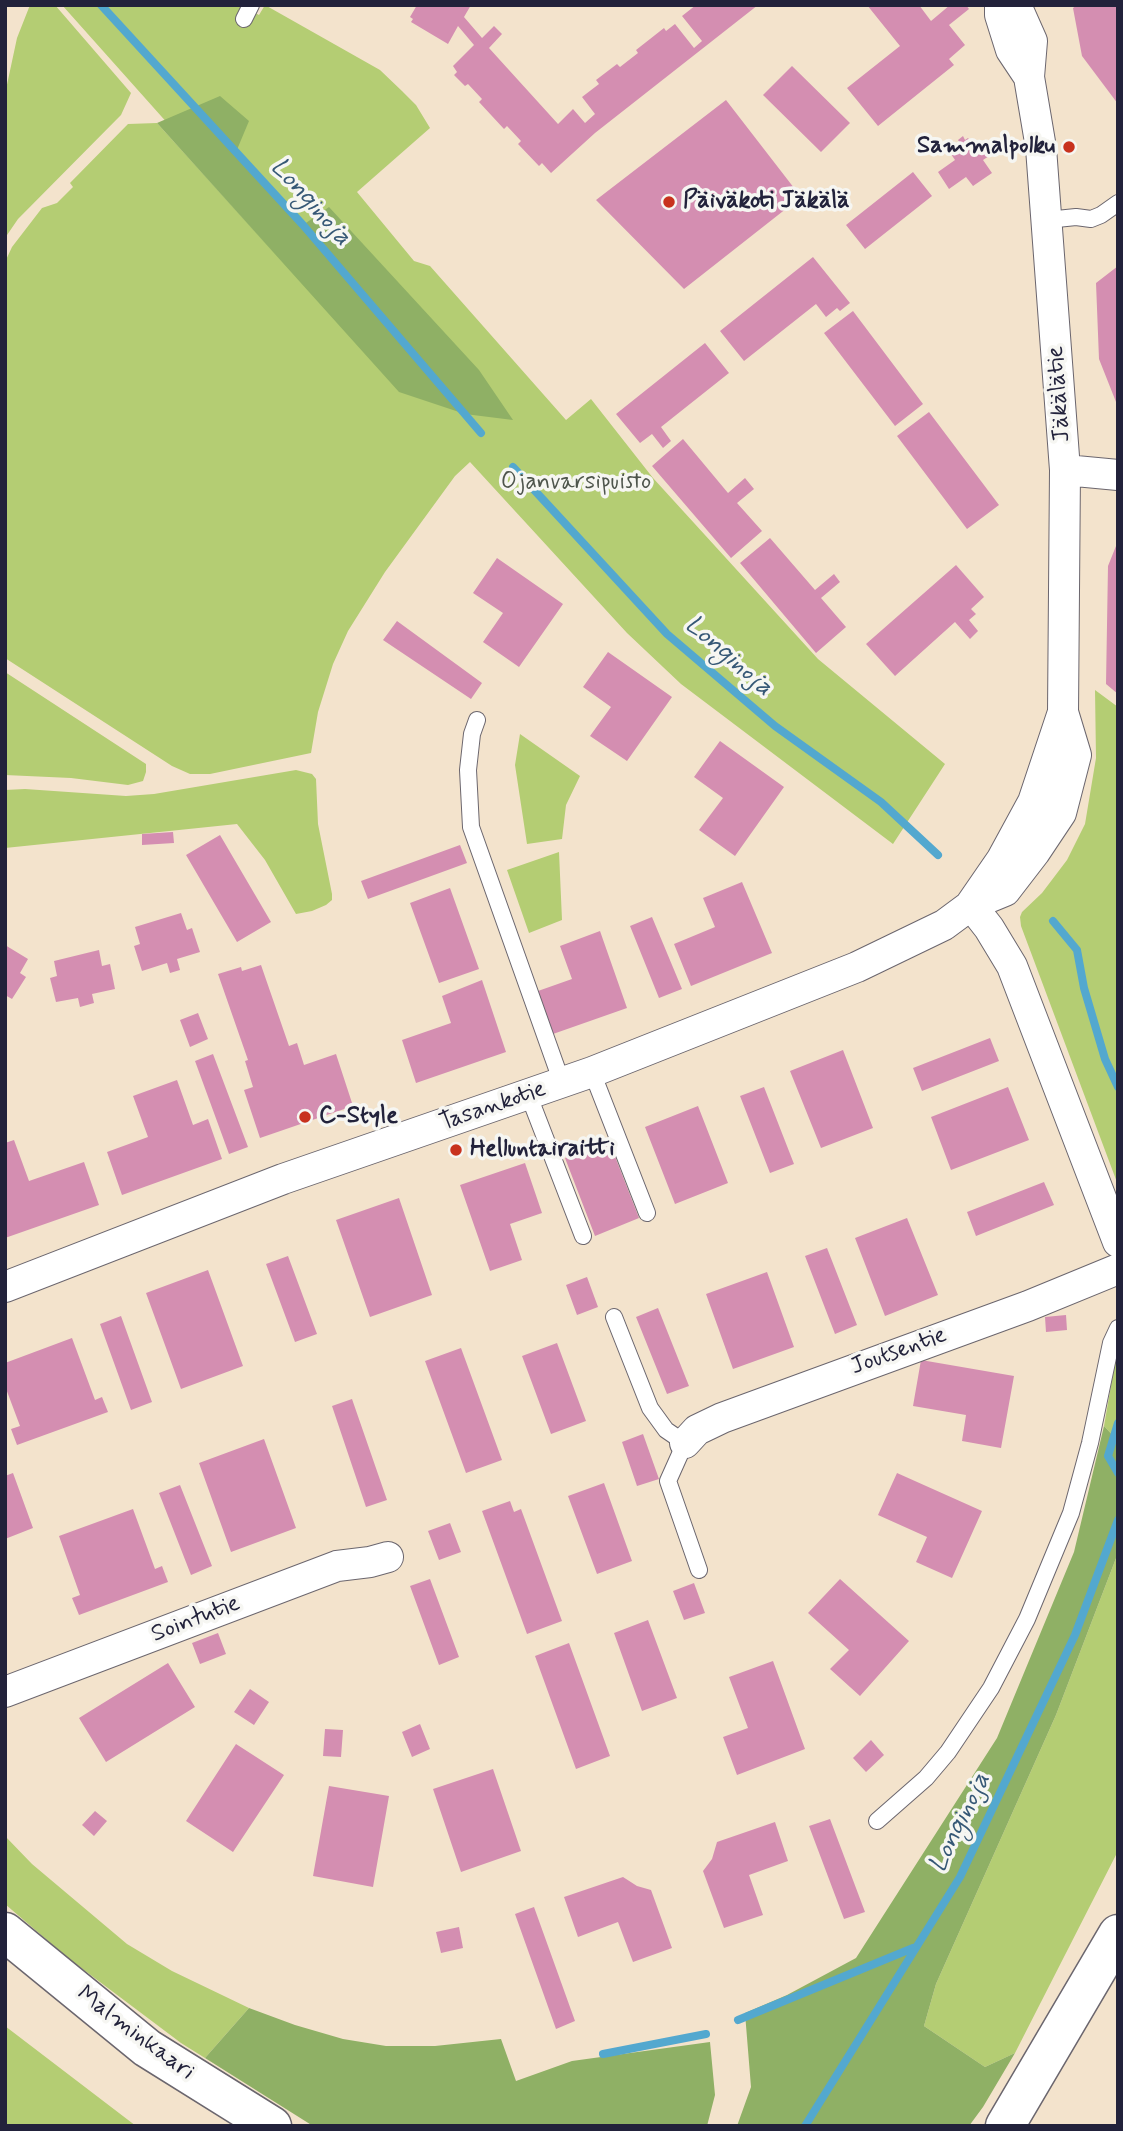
<!DOCTYPE html>
<meta charset="utf-8">
<style>
body{margin:0}
#map{position:relative;width:1123px;height:2131px;overflow:hidden;background:#f3e3cc;font-family:Mynerve,sans-serif}
canvas{display:block}
.frame{position:absolute;inset:0;border:7px solid #22223b;pointer-events:none}
</style>
<div id="map">
<canvas width="1123" height="2131"></canvas>
<div class="frame"></div>
</div>
<script>
const ctx = document.querySelector('canvas').getContext('2d');
ctx.lineJoin = 'round';
function fill(path, color) {
  ctx.fillStyle = color;
  ctx.fill(path, 'evenodd');
}
function shape(rows) {
  const path = new Path2D();
  for (const r of rows) {
    path.moveTo(r[0], r[1]);
    for (let i = 2; i < r.length; i += 2) path.lineTo(r[i], r[i + 1]);
  }
  return path;
}
function strokePath(path, color, width, dash) {
  ctx.strokeStyle = color;
  ctx.lineWidth = width;
  ctx.lineCap = dash ? 'butt' : 'round';
  ctx.setLineDash(dash || []);
  ctx.stroke(path);
}
function drawText(font, color, halo, rows, align = 'center') {
  ctx.font = font + ' Mynerve,sans-serif';
  ctx.lineWidth = 7;
  ctx.setLineDash([]);
  ctx.textBaseline = 'middle';
  ctx.strokeStyle = halo;
  ctx.fillStyle = color;
  for (const [text, x, y, turn = 0] of rows) {
    ctx.save();
    ctx.translate(x, y);
    ctx.rotate((+turn || 0) * Math.PI / 180);
    ctx.textAlign = isNaN(turn) ? turn : align;
    if (halo) ctx.strokeText(text, 0, 0);
    ctx.fillText(text, 0, 0);
    ctx.restore();
  }
}
fill(shape([
 [30,5,55,5,131,93,121,115,18,219,5,238,5,94,17,38],
 [62,5,241,5,259,15,265,5,380,70,402,91,416,105,430,128,357,192,414,261,430,266,566,420,591,399,653,478,818,659,945,764,893,844,681,684,627,633,470,462,455,476,385,572,348,631,333,664,318,712,311,753,210,774,190,774,172,766,5,658,5,262,12,247,42,208,57,203,73,187,70,183,128,124,157,123,273,251,409,394],
 [5,672,146,764,146,772,143,781,128,785,71,778,5,775],
 [1095,690,1118,707,1118,1185,1021,926,1020,917,1022,912,1042,893,1067,860,1085,824,1096,758],
 [520,734,580,776,566,805,562,839,527,844,515,765],
 [296,770,312,774,316,779,318,824,332,894,332,900,326,905,312,911,296,914,265,860,237,824,5,848,5,790,25,789,126,796,154,794],
 [559,852,562,920,529,933,507,870],
 [1117,1351,1118,1352,1118,1441,1104,1426],
 [1118,1553,1118,1851,1015,2053,985,2067,924,2026,936,1984,1056,1715],
 [5,1836,32,1864,127,1944,172,1971,249,2008,205,2058,181,2043,68,1958,5,1904],
 [5,2026,136,2126,5,2126]
]), '#b4cd73');
fill(shape([
 [220,96,249,121,236,152,303,225,329,207,479,370,513,420,465,414,399,392,157,123],
 [1104,1426,1118,1441,1118,1553,1056,1715,936,1984,924,2026,985,2067,1015,2053,983,2107,969,2126,737,2126,751,2087,745,2013,787,1995,856,1958,997,1738,1074,1552],
 [249,2008,295,2025,343,2039,386,2046,435,2046,501,2039,516,2081,572,2061,710,2042,715,2095,707,2126,313,2126,205,2058]
]), '#8fb065');
strokePath(shape([
 [101,5,303,225,481,433],
 [513,467,667,634,775,726,881,802,938,855],
 [1053,921,1077,950,1084,988,1105,1059,1118,1087],
 [1118,1423,1108,1456,1118,1473],
 [738,2020,913,1948],
 [603,2054,706,2034],
 [805,2126,960,1877,1075,1635,1118,1520]
]), '#53a8cf', 8);
fill(shape([
 [417,5,471,5,464,17,482,38,494,26,502,34,489,48,558,124,573,109,585,123,595,114,582,97,599,84,596,80,617,64,620,67,638,53,636,50,664,28,666,31,675,24,694,48,702,41,682,16,696,5,758,5,595,133,551,173,542,163,539,166,518,144,521,141,507,126,504,129,479,102,482,99,468,84,465,86,454,75,457,72,453,66,474,45,458,26,448,44,411,22,413,19,410,17],
 [867,5,919,5,931,21,950,5,966,5,969,9,949,25,965,45,949,59,954,65,878,126,847,88,900,46],
 [1077,5,1118,5,1118,104,1082,56,1073,8],
 [792,66,850,123,821,152,763,95],
 [726,100,801,197,684,289,596,200],
 [963,136,965,140,968,138,977,150,983,146,989,156,983,160,992,173,973,186,966,177,949,189,938,172,955,160,949,151,960,143,958,140],
 [913,172,932,196,865,249,846,225],
 [813,257,850,303,840,311,837,308,826,317,816,304,744,361,720,331],
 [1118,266,1118,407,1099,359,1096,283],
 [853,311,923,404,895,426,824,333],
 [705,343,729,373,661,427,671,441,663,448,652,434,640,443,616,414],
 [929,412,999,505,967,529,897,436],
 [683,439,728,493,745,478,754,489,737,503,762,531,731,558,652,466],
 [770,538,815,590,834,574,840,582,821,598,846,627,816,653,740,563],
 [1118,541,1118,694,1106,684,1108,566],
 [497,558,563,604,519,667,483,642,503,613,473,593],
 [956,565,984,597,971,609,976,614,969,620,978,631,970,639,955,622,895,676,866,644],
 [397,621,482,683,471,699,383,640],
 [608,652,672,697,627,761,590,736,611,707,583,687],
 [720,741,784,787,735,856,699,830,723,798,694,777],
 [173,832,174,843,142,845,142,834],
 [220,835,271,922,237,942,186,855],
 [460,845,467,863,368,899,361,881],
 [742,882,772,953,691,986,674,944,715,927,703,898],
 [450,888,479,969,439,983,410,903],
 [181,913,187,930,192,928,200,952,177,959,180,970,170,973,167,963,142,971,134,946,140,944,135,927],
 [652,917,682,989,659,998,630,926],
 [600,931,627,1008,553,1034,538,991,572,979,560,946],
 [5,945,28,959,20,973,26,977,12,999,5,995],
 [99,950,102,966,110,964,115,989,92,994,94,1003,80,1007,78,998,56,1002,50,978,57,976,54,961],
 [261,965,289,1046,297,1043,304,1065,336,1054,353,1106,260,1138,244,1090,253,1087,245,1061,248,1060,218,974,241,967,242,971],
 [482,980,506,1052,416,1083,402,1040,451,1023,442,996],
 [198,1013,208,1039,190,1047,180,1020],
 [990,1038,999,1061,922,1091,913,1068],
 [843,1050,873,1128,821,1148,790,1071],
 [213,1054,248,1147,229,1154,195,1061],
 [177,1080,193,1125,208,1119,222,1159,122,1195,107,1152,148,1137,133,1096],
 [764,1087,794,1164,770,1173,740,1096],
 [1008,1087,1029,1140,951,1170,931,1117],
 [698,1106,728,1183,675,1204,645,1127],
 [14,1140,29,1181,84,1162,99,1205,5,1238,5,1143],
 [609,1141,639,1218,595,1236,565,1158],
 [525,1163,542,1213,510,1224,522,1260,490,1271,460,1185],
 [1044,1182,1054,1205,976,1236,967,1212],
 [399,1198,432,1295,370,1317,336,1220],
 [907,1218,938,1295,885,1316,855,1238],
 [827,1248,857,1325,835,1334,805,1256],
 [288,1256,317,1334,295,1342,266,1264],
 [208,1270,243,1366,181,1389,146,1293],
 [767,1272,794,1347,733,1369,706,1294],
 [587,1277,598,1307,577,1315,566,1285],
 [658,1308,689,1386,667,1394,636,1317],
 [1066,1315,1067,1330,1046,1332,1045,1317],
 [121,1316,152,1402,131,1410,100,1324],
 [72,1338,95,1400,102,1397,108,1412,17,1445,11,1429,20,1426,5,1386,5,1363],
 [557,1343,586,1421,551,1434,522,1356],
 [461,1348,502,1460,466,1473,425,1361],
 [921,1360,1014,1376,1001,1448,962,1441,966,1415,913,1406],
 [352,1399,387,1500,366,1507,332,1406],
 [643,1434,659,1479,637,1486,622,1442],
 [264,1439,296,1528,231,1552,199,1463],
 [13,1473,33,1528,5,1539,5,1476],
 [897,1473,982,1511,952,1578,916,1562,927,1537,878,1515],
 [604,1483,632,1561,597,1574,568,1496],
 [180,1485,212,1566,191,1575,159,1493],
 [510,1501,514,1512,521,1509,562,1621,527,1634,482,1511],
 [133,1509,155,1569,162,1566,168,1582,79,1615,72,1598,80,1595,59,1536],
 [450,1523,461,1552,439,1560,428,1531],
 [430,1579,459,1657,439,1665,410,1586],
 [840,1579,909,1641,860,1696,830,1669,849,1650,808,1613],
 [694,1583,705,1613,684,1620,673,1591],
 [648,1620,677,1698,642,1711,614,1633],
 [218,1633,226,1654,200,1664,192,1643],
 [569,1643,610,1756,576,1769,535,1656],
 [773,1661,805,1749,737,1775,723,1737,748,1728,729,1677],
 [168,1663,195,1707,106,1762,79,1718],
 [250,1689,269,1702,254,1725,234,1712],
 [420,1724,430,1749,412,1757,402,1732],
 [325,1729,343,1730,341,1757,323,1756],
 [871,1740,884,1755,866,1772,853,1758],
 [236,1744,284,1775,233,1852,186,1821],
 [493,1769,521,1851,461,1872,433,1789],
 [329,1786,389,1796,373,1887,313,1876],
 [95,1811,107,1821,94,1836,82,1825],
 [830,1819,865,1912,844,1919,809,1826],
 [775,1822,788,1861,749,1875,763,1915,724,1928,703,1871,712,1859,717,1842],
 [623,1877,637,1886,651,1890,672,1948,633,1962,618,1922,578,1937,564,1897],
 [534,1907,575,2021,556,2029,515,1914],
 [459,1927,463,1948,441,1953,436,1932]
]), '#d48eb1');
const lane = shape([
 [244,19,251,5],
 [1047,220,1076,217,1091,219,1101,215,1118,203],
 [477,720,472,734,468,770,471,827,562,1083],
 [592,1072,647,1213],
 [529,1096,583,1236],
 [614,1317,650,1408,666,1430,685,1443,668,1481,699,1570],
 [877,1821,926,1778,948,1752,991,1688,1027,1619,1071,1513,1090,1443,1111,1343,1118,1328]
]);
const street = shape([
 [1000,5,1000,15,1011,50,1029,77],
 [1065,470,1118,475],
 [971,904,1002,859,1033,802,1063,712,1065,470,1041,148,1029,77,1032,41,1016,5],
 [971,905,989,928,1012,966,1118,1242],
 [5,1287,283,1179,592,1072,857,967,944,925,971,905,1005,891,1035,852,1061,813,1076,755,1063,712],
 [685,1443,697,1430,722,1418,1028,1306,1118,1269],
 [5,1692,337,1566,370,1562,388,1557]
]);
const secondary = shape([
 [5,1932,147,2048,272,2126]
]);
const primary = shape([
 [1005,2126,1118,1934]
]);
strokePath(lane, '#6b666e', 18);
strokePath(street, '#6b666e', 32);
strokePath(secondary, '#6b666e', 41);
strokePath(primary, '#6b666e', 41);
strokePath(lane, '#fff', 16);
strokePath(street, '#fff', 30);
strokePath(secondary, '#fff', 38);
strokePath(primary, '#fff', 38);
for (const [x, y, r, color] of [
 [1069,147,7,"#c8321e"],
 [669,202,7,"#c8321e"],
 [305,1117,7,"#c8321e"],
 [456,1150,7,"#c8321e"]
]) {
  const dot = new Path2D();
  dot.arc(x, y, r, 0, 2 * Math.PI);
  ctx.fillStyle = color;
  ctx.fill(dot);
  strokePath(dot, '#f6f6f2', 2.5);
}
drawText('bold 24px', '#22223b', '#f6f6f2', [
 ["Sammalpolku",1055,147,"right"],
 ["Päiväkoti Jäkälä",683,202],
 ["C-Style",319,1117],
 ["Helluntairaitti",470,1150]
], 'left');
drawText('24px', '#22223b', '#f6f6f2', [
 ["Jäkälätie",1060,394,-94],
 ["Tasankotie",493,1107,-19],
 ["Joutsentie",899,1352,-20],
 ["Sointutie",196,1620,-21],
 ["Malminkaari",135,2034,37]
]);
drawText('24px', '#4e554c', '#f6f6f2', [
 ["Ojanvarsipuisto",576,483]
]);
drawText('italic 26px', '#365876', '#f6f6f2', [
 ["Longinoja",310,203,48],
 ["Longinoja",728,657,41],
 ["Longinoja",961,1823,-64]
]);
</script>
